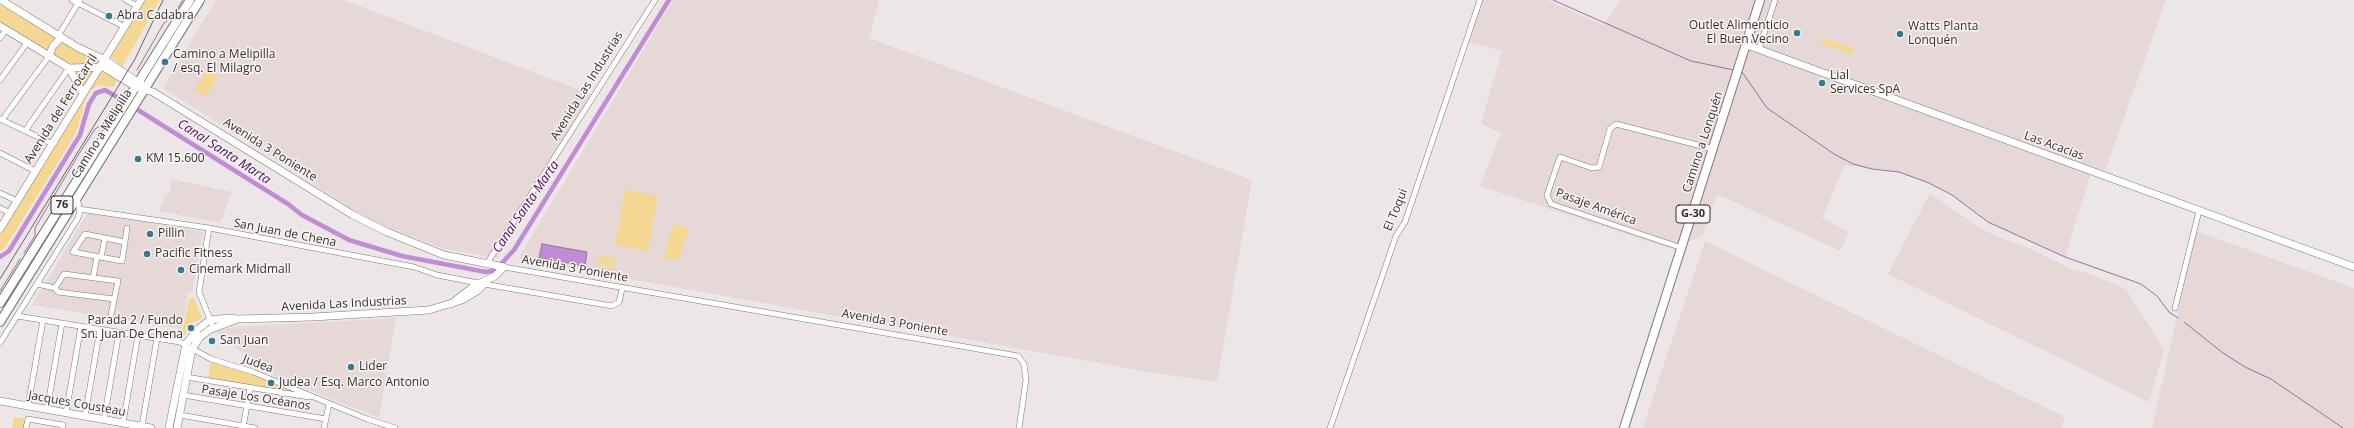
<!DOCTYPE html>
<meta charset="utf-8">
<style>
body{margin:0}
canvas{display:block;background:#ede6e6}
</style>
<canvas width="2354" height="428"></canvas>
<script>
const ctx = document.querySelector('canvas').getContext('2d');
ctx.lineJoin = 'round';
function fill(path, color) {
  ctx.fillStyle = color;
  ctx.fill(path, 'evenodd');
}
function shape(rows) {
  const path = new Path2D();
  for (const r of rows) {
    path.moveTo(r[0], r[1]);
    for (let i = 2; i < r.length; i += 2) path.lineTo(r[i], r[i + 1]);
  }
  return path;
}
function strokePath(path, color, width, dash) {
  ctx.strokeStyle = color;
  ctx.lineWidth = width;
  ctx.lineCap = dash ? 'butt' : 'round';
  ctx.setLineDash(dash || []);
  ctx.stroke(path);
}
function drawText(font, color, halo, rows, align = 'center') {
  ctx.font = font + ' "Open Sans",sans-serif';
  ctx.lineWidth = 3;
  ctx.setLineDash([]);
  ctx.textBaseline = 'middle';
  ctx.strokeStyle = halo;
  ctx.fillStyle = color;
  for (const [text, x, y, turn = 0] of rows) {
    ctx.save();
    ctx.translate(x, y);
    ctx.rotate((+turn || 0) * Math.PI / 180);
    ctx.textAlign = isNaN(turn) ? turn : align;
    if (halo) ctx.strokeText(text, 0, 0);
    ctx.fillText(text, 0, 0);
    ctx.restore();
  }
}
fill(shape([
 [216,0,344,0,596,96,497,258,444,249,373,222,163,88],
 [673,0,879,0,869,38,1252,180,1217,382,1149,372,518,259],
 [1483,0,1547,0,1603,25,1621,0,2166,0,2105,171,2092,170,2065,257,1988,222,1952,195,1929,183,1899,172,1845,165,1822,218,1849,232,1840,251,1717,194,1702,236,1671,249,1480,186,1501,133,1481,124,1502,51,1469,42],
 [171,179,232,192,220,223,159,211,165,196,170,192],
 [1930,193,1976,226,1998,237,2029,248,2074,270,2091,274,2126,289,2164,350,2149,402,1888,274],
 [92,212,203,232,192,293,188,293,182,329,32,305,87,214],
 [2196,231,2354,288,2354,428,2152,428],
 [1705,241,2065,417,2061,428,1643,428],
 [396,318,379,418,276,377,219,335,217,331,233,327]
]), '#e6d8d7');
fill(shape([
 [144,0,160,0,122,67,110,56],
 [0,2,75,49,91,57,101,59,97,65,74,67,0,23],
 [1822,38,1854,48,1855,52,1852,54,1822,44],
 [208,69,219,75,206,97,194,90],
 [94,70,85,85,82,85,75,72],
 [100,71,118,79,113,87,98,85,91,90,85,100,77,130,70,143,6,246,0,251,0,235,97,73],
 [625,190,658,196,648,251,615,245],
 [674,224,689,229,679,259,666,260,665,251],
 [599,255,615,258,614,266,598,263],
 [598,265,614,268,612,276,596,273],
 [189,298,194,298,202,318,193,323,182,338,172,336,173,332,182,332],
 [211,361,253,374,298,393,208,378],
 [14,417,25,419,23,428,12,428]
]), '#f5d794');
const water = shape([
 [542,244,587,252,585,266,539,258,542,244]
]);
fill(water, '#bf8cd5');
strokePath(water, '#9571a4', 1);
strokePath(shape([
 [1553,0,1691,61,1734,70],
 [137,70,164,23,173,16,183,0],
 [1742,72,1767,108,1834,154,1853,164,1872,169,1899,172,1929,183,1952,195,1988,222,2065,257,2141,284,2157,296,2169,312,2178,318],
 [24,253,35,236,35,228,77,157,95,129,103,124,125,90],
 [0,291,20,259],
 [2184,322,2223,353,2245,367,2271,379,2343,428]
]), '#9571a4', 1);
strokePath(shape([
 [138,110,288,204,302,215,349,240,402,256,486,272,492,271,501,264,514,250,669,0],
 [0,257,9,251,80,135,89,104,96,93,105,90,122,100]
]), '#bf8cd5', 4.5);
const street = shape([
 [72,0,125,27],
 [126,0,137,6],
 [58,36,80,0],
 [0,38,6,30],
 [1759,49,1775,0],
 [0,80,27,43],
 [0,119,53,144],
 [2,120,49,56],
 [25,131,69,68],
 [0,153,35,171],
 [0,193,17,201],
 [0,208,10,213],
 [79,209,209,228,414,267,437,275,478,283,612,306,619,302,622,289],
 [209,228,199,292,213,327],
 [125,242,85,234,73,252,122,261,125,242,127,228],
 [1682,248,1551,204,1547,195,1560,157,1592,168,1599,167,1610,129,1616,124,1713,149],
 [101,257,105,238],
 [486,265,655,0],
 [504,267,1018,356,1024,364,1026,380,1019,428],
 [93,278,97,257],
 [37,284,55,288,58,292,114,299],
 [55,288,64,274,118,281,111,315],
 [2175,308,2199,211],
 [17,316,180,342,211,359,253,372,367,419,395,428],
 [0,343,78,218,80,211,77,198],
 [186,377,309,397],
 [183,395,326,419],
 [28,406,43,320],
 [47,410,62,323],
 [66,413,81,326],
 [180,415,255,428],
 [85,416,100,329],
 [104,420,119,332],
 [123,423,138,335],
 [142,426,157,338],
 [26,428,28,419,63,425,62,428],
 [243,428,250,388],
 [324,428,329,404],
 [1330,428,1396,236,1405,222,1480,0]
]);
const secondary = shape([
 [1,0,77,47,105,60,142,85],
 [0,26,69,68,103,67,136,87,153,92,353,215,387,232,444,255,504,267,495,276,474,286,451,304],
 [1747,45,2354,267],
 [49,56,53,46,61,38],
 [69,68,83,93],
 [0,229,141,0],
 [0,401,151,428],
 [169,428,186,344,198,329,210,320,229,318,238,319,313,317,429,310,462,300,477,291,488,280],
 [177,428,192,349,200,337,209,330,235,320]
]);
const primary = shape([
 [0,303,190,0],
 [0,322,200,0],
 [1624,428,1760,0]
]);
strokePath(street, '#7d7777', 6);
strokePath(secondary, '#7d7777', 8);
strokePath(primary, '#7d7777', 10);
strokePath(street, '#fff', 5);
strokePath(secondary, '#fff', 7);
strokePath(primary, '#fff', 8);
strokePath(shape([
 [0,279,135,59,163,0]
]), '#676363', 1);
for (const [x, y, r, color] of [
 [109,16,4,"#377a8b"],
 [1797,33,4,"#377a8b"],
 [1900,34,4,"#377a8b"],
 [165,62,4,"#377a8b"],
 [1822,83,4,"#377a8b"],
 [138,159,4,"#377a8b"],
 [150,234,4,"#377a8b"],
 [147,254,4,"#377a8b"],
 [181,270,4,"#377a8b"],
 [191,328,4,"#377a8b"],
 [212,341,4,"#377a8b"],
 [351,367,4,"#377a8b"],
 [271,383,4,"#377a8b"]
]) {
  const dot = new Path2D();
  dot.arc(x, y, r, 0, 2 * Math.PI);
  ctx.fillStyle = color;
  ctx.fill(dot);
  strokePath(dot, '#faf4f3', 1.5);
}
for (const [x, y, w] of [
 [62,205,22],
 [1693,214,34]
]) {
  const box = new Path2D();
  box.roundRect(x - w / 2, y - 9, w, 18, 3);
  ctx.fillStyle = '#faf4f3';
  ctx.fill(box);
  strokePath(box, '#333130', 1);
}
drawText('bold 11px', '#333130', null, [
 ["76",62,205],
 ["G-30",1693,214]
]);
drawText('12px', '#333130', '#faf4f3', [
 ["Abra Cadabra",117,16],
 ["Outlet Alimenticio",1789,26,"right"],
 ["El Buen Vecino",1789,40,"right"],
 ["Watts Planta",1908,27],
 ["Lonquén",1908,41],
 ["Camino a Melipilla",173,55],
 ["/ esq. El Milagro",173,69],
 ["Lial",1830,76],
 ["Services SpA",1830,90],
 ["KM 15.600",146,159],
 ["Pillin",158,234],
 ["Pacific Fitness",155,254],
 ["Cinemark Midmall",189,270],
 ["Parada 2 / Fundo",183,321,"right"],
 ["Sn. Juan De Chena",183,335,"right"],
 ["San Juan",220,341],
 ["Lider",359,367],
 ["Judea / Esq. Marco Antonio",279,383]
], 'left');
drawText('12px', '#333130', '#faf4f3', [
 ["Avenida Las Industrias",587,86,-58],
 ["Avenida del Ferrocarril",61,109,-58],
 ["Camino a Melipilla",102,134,-58],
 ["Camino a Lonquén",1703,142,-72],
 ["Las Acacias",2054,146,20],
 ["Avenida 3 Poniente",270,150,32],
 ["Pasaje América",1596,207,20],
 ["El Toqui",1396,210,-68],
 ["San Juan de Chena",285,233,11],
 ["Avenida 3 Poniente",575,269,10],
 ["Avenida Las Industrias",344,304,-3],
 ["Avenida 3 Poniente",895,323,10],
 ["Judea",258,364,20],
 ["Pasaje Los Océanos",256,398,9],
 ["Jacques Cousteau",77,404,10]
]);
drawText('italic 13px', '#4f0b66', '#faf4f3', [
 ["Canal Santa Marta",224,152,33],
 ["Canal Santa Marta",526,207,-56]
]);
</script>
